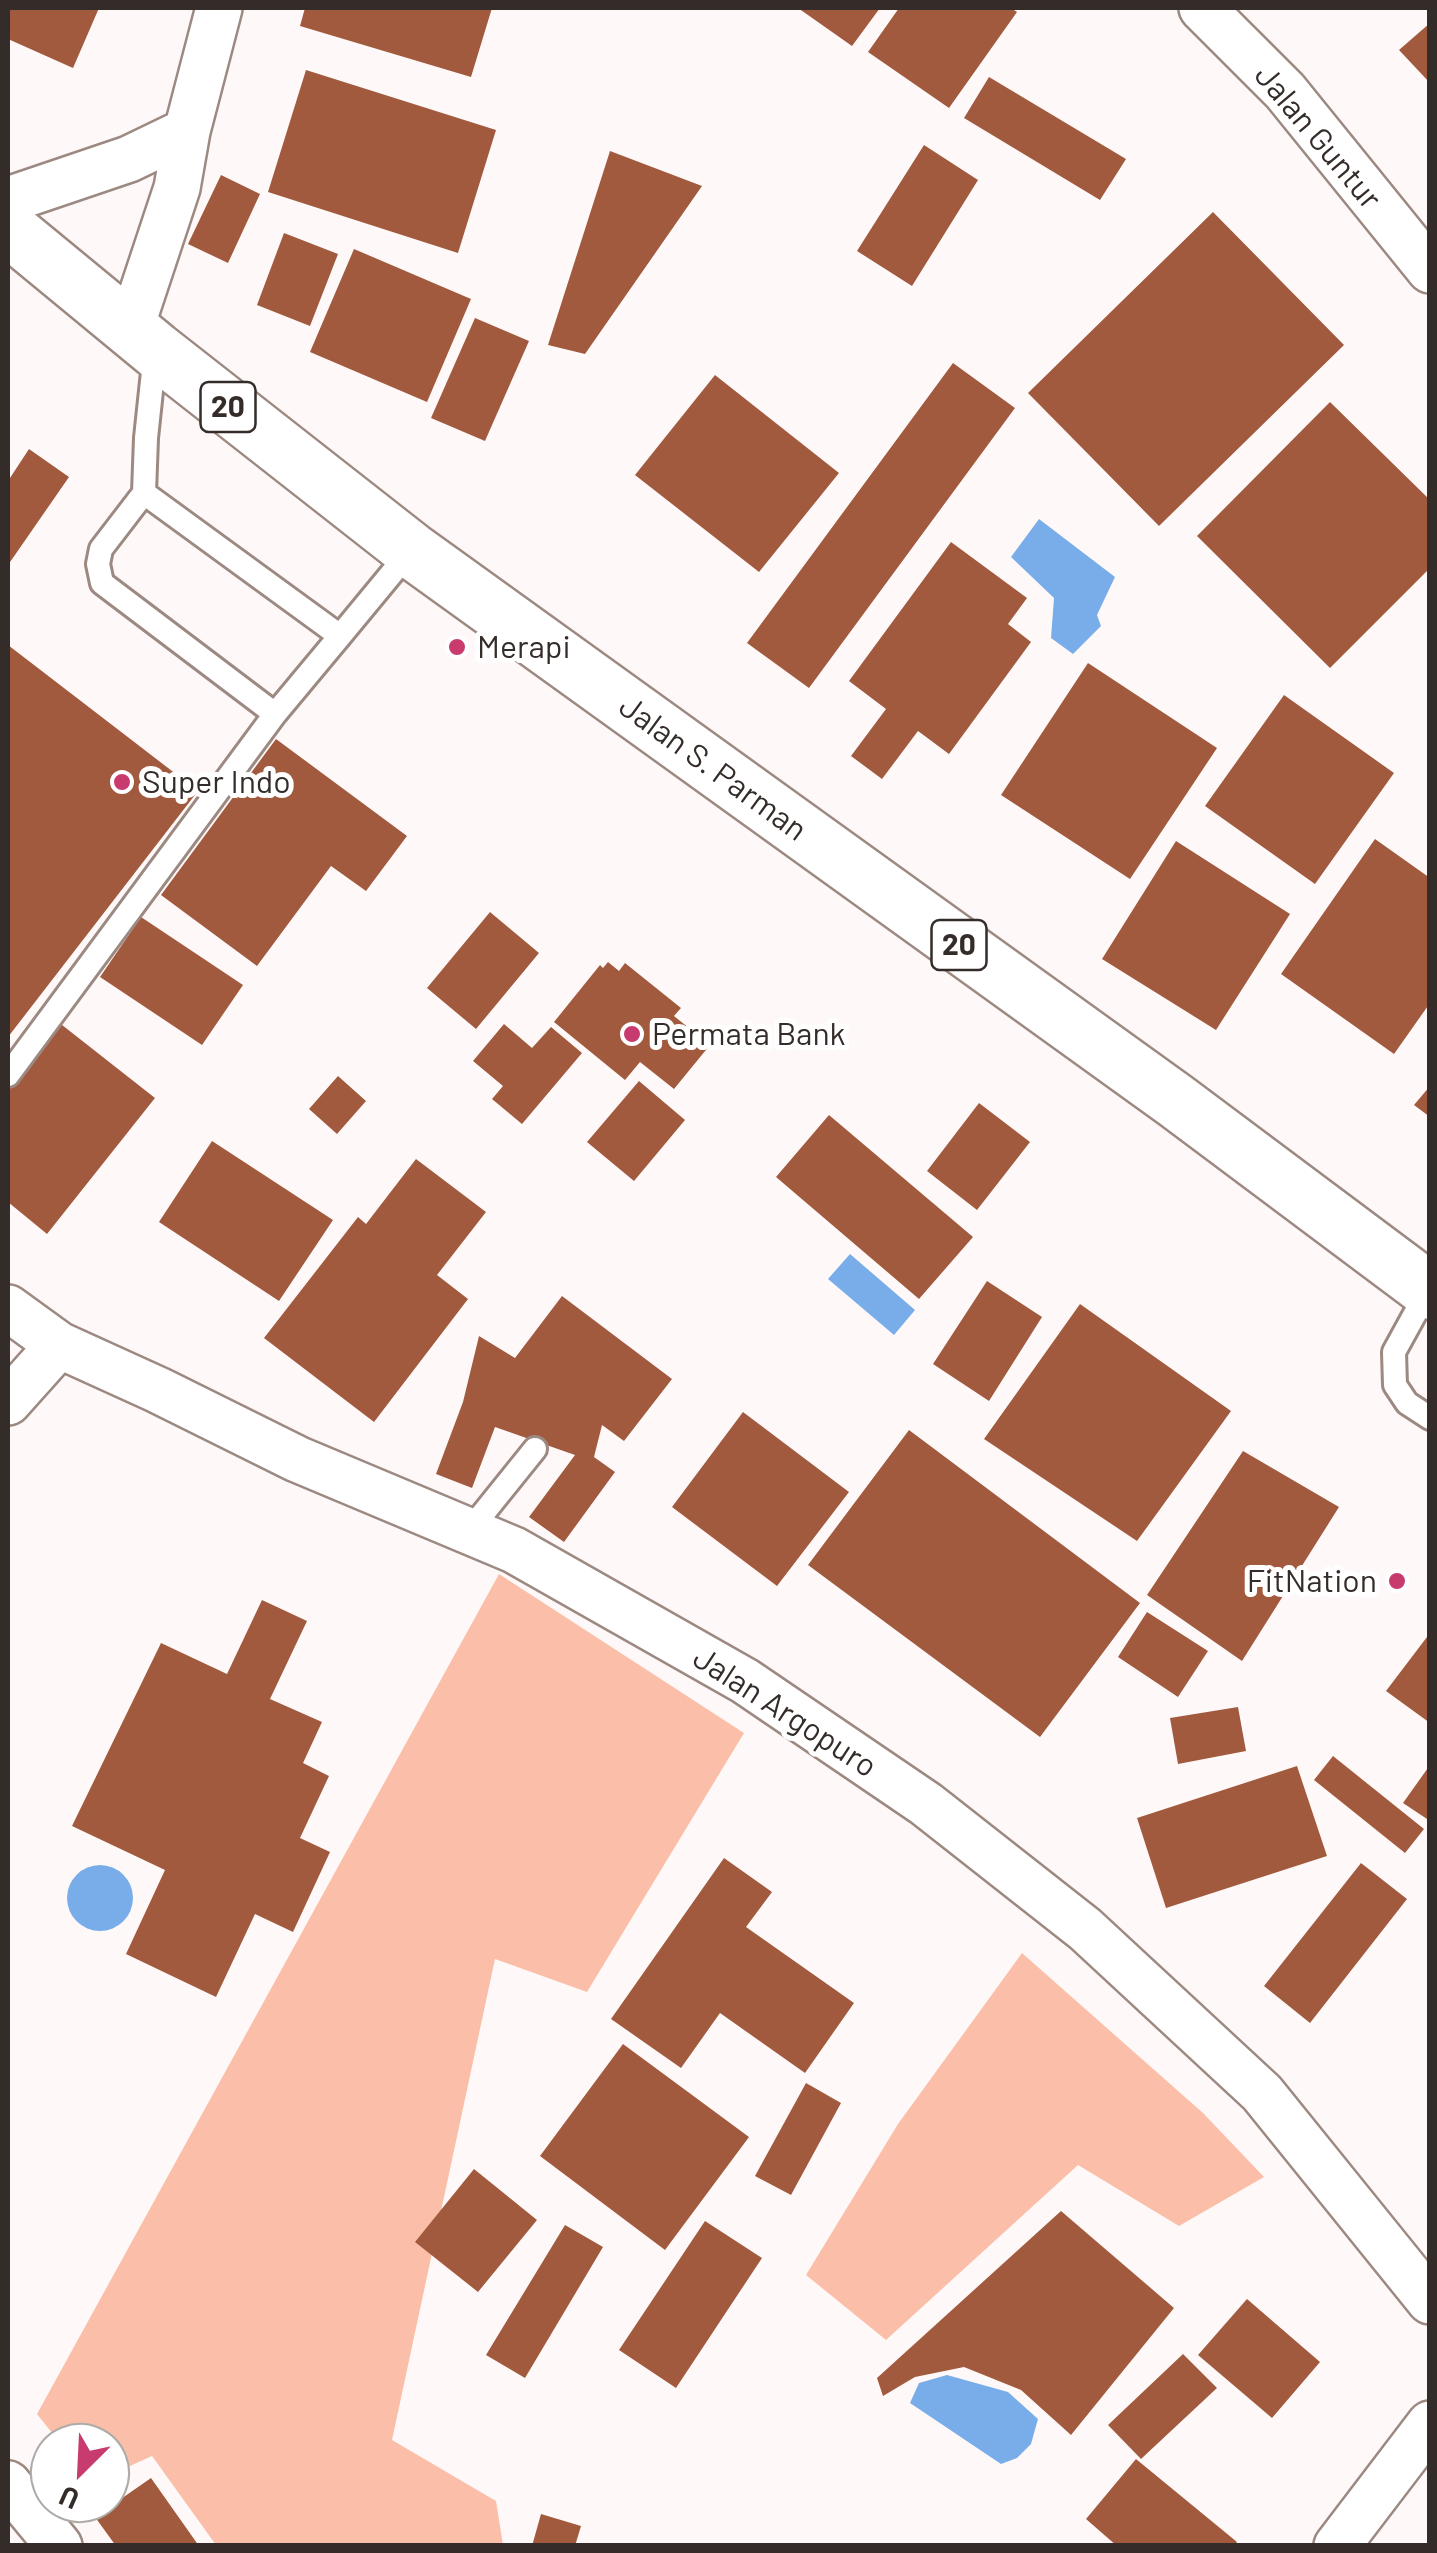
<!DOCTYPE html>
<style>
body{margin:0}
#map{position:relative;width:1437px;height:2553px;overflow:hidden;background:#fef9f8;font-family:Barlow,sans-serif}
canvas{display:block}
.frame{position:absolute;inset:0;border:10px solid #342c29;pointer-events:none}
.north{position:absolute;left:30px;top:2423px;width:100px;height:100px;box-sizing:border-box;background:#fff;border:2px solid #aeaba9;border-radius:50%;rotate:204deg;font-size:28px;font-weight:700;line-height:40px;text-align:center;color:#342c29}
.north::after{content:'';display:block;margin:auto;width:35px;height:45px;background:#c73b6f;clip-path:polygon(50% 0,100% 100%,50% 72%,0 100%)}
</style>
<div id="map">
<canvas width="1437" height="2553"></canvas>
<div class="frame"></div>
<div class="north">U</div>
</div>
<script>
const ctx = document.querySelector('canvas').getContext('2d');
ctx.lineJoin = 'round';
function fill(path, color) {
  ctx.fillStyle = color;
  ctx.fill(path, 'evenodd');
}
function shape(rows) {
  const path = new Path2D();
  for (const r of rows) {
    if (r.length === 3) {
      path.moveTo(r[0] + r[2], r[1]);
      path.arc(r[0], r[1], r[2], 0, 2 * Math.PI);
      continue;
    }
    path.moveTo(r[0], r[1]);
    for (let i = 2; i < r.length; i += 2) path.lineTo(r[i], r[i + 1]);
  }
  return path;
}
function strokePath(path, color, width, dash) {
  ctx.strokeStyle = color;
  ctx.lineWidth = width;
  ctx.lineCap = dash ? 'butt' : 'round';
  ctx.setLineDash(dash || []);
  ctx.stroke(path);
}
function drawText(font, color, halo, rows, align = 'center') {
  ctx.font = font + ' Barlow,sans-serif';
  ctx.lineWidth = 10;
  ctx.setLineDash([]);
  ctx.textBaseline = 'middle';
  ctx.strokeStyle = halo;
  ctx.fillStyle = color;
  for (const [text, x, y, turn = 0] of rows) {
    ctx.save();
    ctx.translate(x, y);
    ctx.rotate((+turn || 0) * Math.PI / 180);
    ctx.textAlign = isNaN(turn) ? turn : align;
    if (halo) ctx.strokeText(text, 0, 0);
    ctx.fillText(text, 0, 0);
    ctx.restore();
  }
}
fill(shape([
 [499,1574,744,1733,587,1992,495,1959,392,2440,496,2501,503,2545,216,2545,152,2456,110,2475,110,2443,60,2443,37,2414],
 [1022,1953,1203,2113,1264,2177,1179,2226,1078,2165,886,2340,806,2275,898,2124]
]), '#fbbfa9');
fill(shape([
 [1039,519,1115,577,1097,615,1101,626,1073,654,1051,638,1054,598,1011,557],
 [850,1254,915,1310,894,1335,828,1279],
 [100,1898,33],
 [947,2375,1008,2392,1038,2419,1031,2444,1017,2458,1001,2464,910,2403,919,2383]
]), '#79ade9');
fill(shape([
 [8,8,99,8,73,68,8,39],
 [305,8,492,8,471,77,300,26],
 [798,8,880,8,852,46],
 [899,8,1011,8,1017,12,949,108,868,52],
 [1430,23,1430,83,1399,50],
 [306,70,496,130,458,253,268,192],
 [989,77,1126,159,1100,200,964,118],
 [924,145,978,180,912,286,857,251],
 [610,151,702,186,585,354,548,345],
 [221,175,260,194,228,263,188,244],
 [1213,212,1344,345,1159,526,1028,393],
 [284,233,338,254,310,326,257,305],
 [354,249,471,299,427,402,310,352],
 [475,318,529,341,485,441,431,418],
 [953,363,1015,408,809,688,747,643],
 [715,375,839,473,759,572,635,475],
 [1330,402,1430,500,1430,568,1330,668,1197,536],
 [29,449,69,477,8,565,8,481],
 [951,542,1027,598,1008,624,1031,642,949,754,918,731,882,779,851,756,886,709,849,681],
 [8,645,198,791,8,1037],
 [1088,663,1217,748,1130,879,1001,795],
 [1284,695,1394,773,1315,884,1205,806],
 [276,739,407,836,366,891,331,866,257,966,161,895],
 [1375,839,1430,878,1430,1003,1394,1054,1281,974],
 [1176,841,1290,914,1216,1030,1102,959],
 [490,912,539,953,476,1029,427,988],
 [141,917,243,985,202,1045,100,977],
 [608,962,619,971,625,963,681,1008,674,1016,710,1045,674,1089,640,1062,625,1080,554,1022,600,965,603,968],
 [57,1021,155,1098,47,1234,8,1202,8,1085],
 [504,1024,532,1048,551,1027,582,1053,522,1124,492,1099,503,1086,473,1061],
 [338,1076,366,1101,337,1134,309,1109],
 [639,1081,685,1120,634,1181,587,1142],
 [1430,1086,1430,1117,1414,1105],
 [979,1103,1030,1142,977,1210,927,1171],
 [829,1115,973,1237,919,1299,776,1177],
 [212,1141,333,1220,279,1301,159,1222],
 [416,1159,486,1212,437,1275,468,1299,374,1422,264,1338,358,1217,366,1224],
 [987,1281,1042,1317,989,1401,933,1364],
 [562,1296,672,1379,624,1441,602,1425,594,1457,615,1472,564,1542,529,1517,575,1455,495,1427,472,1488,436,1474,463,1402,479,1336,515,1358],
 [1080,1304,1231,1411,1137,1541,984,1439],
 [743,1412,849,1492,777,1586,672,1507],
 [909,1430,1140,1603,1040,1737,808,1565],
 [1243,1451,1339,1507,1242,1661,1147,1595],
 [262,1600,307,1621,270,1699,322,1722,303,1763,329,1776,300,1838,330,1852,293,1932,255,1914,216,1997,126,1954,165,1870,72,1826,161,1643,227,1674],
 [1147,1612,1208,1651,1178,1697,1118,1657],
 [1430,1633,1430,1723,1386,1691],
 [1238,1707,1246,1751,1178,1764,1170,1718],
 [1333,1756,1424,1829,1405,1853,1314,1780],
 [1430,1765,1430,1821,1403,1803],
 [1297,1766,1327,1856,1166,1908,1137,1818],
 [724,1858,772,1892,746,1927,854,2003,805,2073,720,2013,681,2068,611,2019],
 [1361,1863,1407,1899,1310,2023,1264,1986],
 [623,2044,749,2137,665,2250,540,2156],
 [806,2083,841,2103,791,2195,755,2176],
 [474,2169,537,2220,478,2292,415,2242],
 [1061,2211,1174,2308,1071,2435,1021,2390,964,2367,915,2377,883,2396,877,2378],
 [705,2221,762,2258,676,2388,619,2350],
 [565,2225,603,2247,525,2378,486,2355],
 [1247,2299,1320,2362,1272,2418,1198,2355],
 [1183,2354,1217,2388,1141,2459,1108,2425],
 [1136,2459,1237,2542,1234,2546,1117,2546,1086,2519],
 [151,2478,199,2546,116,2546,95,2517],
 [541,2514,581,2526,575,2546,532,2546]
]), '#a15a3e');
const lane = shape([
 [155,353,146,438,144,493,340,636,411,550],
 [144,493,101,549,98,564,102,583,275,714],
 [8,1075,275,714,340,636],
 [1428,1290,1394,1352,1395,1385,1407,1403,1430,1418],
 [469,1531,535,1449]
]);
const street = shape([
 [1202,8,1285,91,1430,270],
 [8,200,129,159,187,131],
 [130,330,177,188,187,131,219,8],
 [8,1308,59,1345,158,1390,297,1459,514,1550,745,1681,926,1804,1085,1929,1262,2093,1430,2301],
 [8,1402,59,1345],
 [8,2484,59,2546],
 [1337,2546,1430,2424]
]);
const highway = shape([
 [8,228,156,350,411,550,1176,1101,1430,1291]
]);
strokePath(lane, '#9c8982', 28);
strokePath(street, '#9c8982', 50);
strokePath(highway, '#9c8982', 60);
strokePath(lane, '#fff', 22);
strokePath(street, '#fff', 45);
strokePath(highway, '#fff', 55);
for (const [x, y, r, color] of [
 [457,647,10,"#c73b6f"],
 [122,782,10,"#c73b6f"],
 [632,1034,10,"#c73b6f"],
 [1397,1581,10,"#c73b6f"]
]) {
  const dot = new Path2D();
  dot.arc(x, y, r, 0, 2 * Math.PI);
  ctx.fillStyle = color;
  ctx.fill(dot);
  strokePath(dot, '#fff', 4);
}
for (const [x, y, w] of [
 [228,407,55],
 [959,945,55]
]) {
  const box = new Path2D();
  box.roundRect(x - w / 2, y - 25, w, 50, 8);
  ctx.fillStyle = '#fff';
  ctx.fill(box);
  strokePath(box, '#342c29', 2.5);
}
drawText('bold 30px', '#342c29', null, [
 ["20",228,407],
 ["20",959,945]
]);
drawText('32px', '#342c29', '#fff', [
 ["Jalan Guntur",1318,137,50],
 ["Jalan S. Parman",713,768,36],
 ["Jalan Argopuro",785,1712,33]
]);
drawText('32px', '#342c29', '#fff', [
 ["Merapi",477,647],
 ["Super Indo",142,782],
 ["Permata Bank",652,1034],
 ["FitNation",1377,1581,"right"]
], 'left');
</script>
